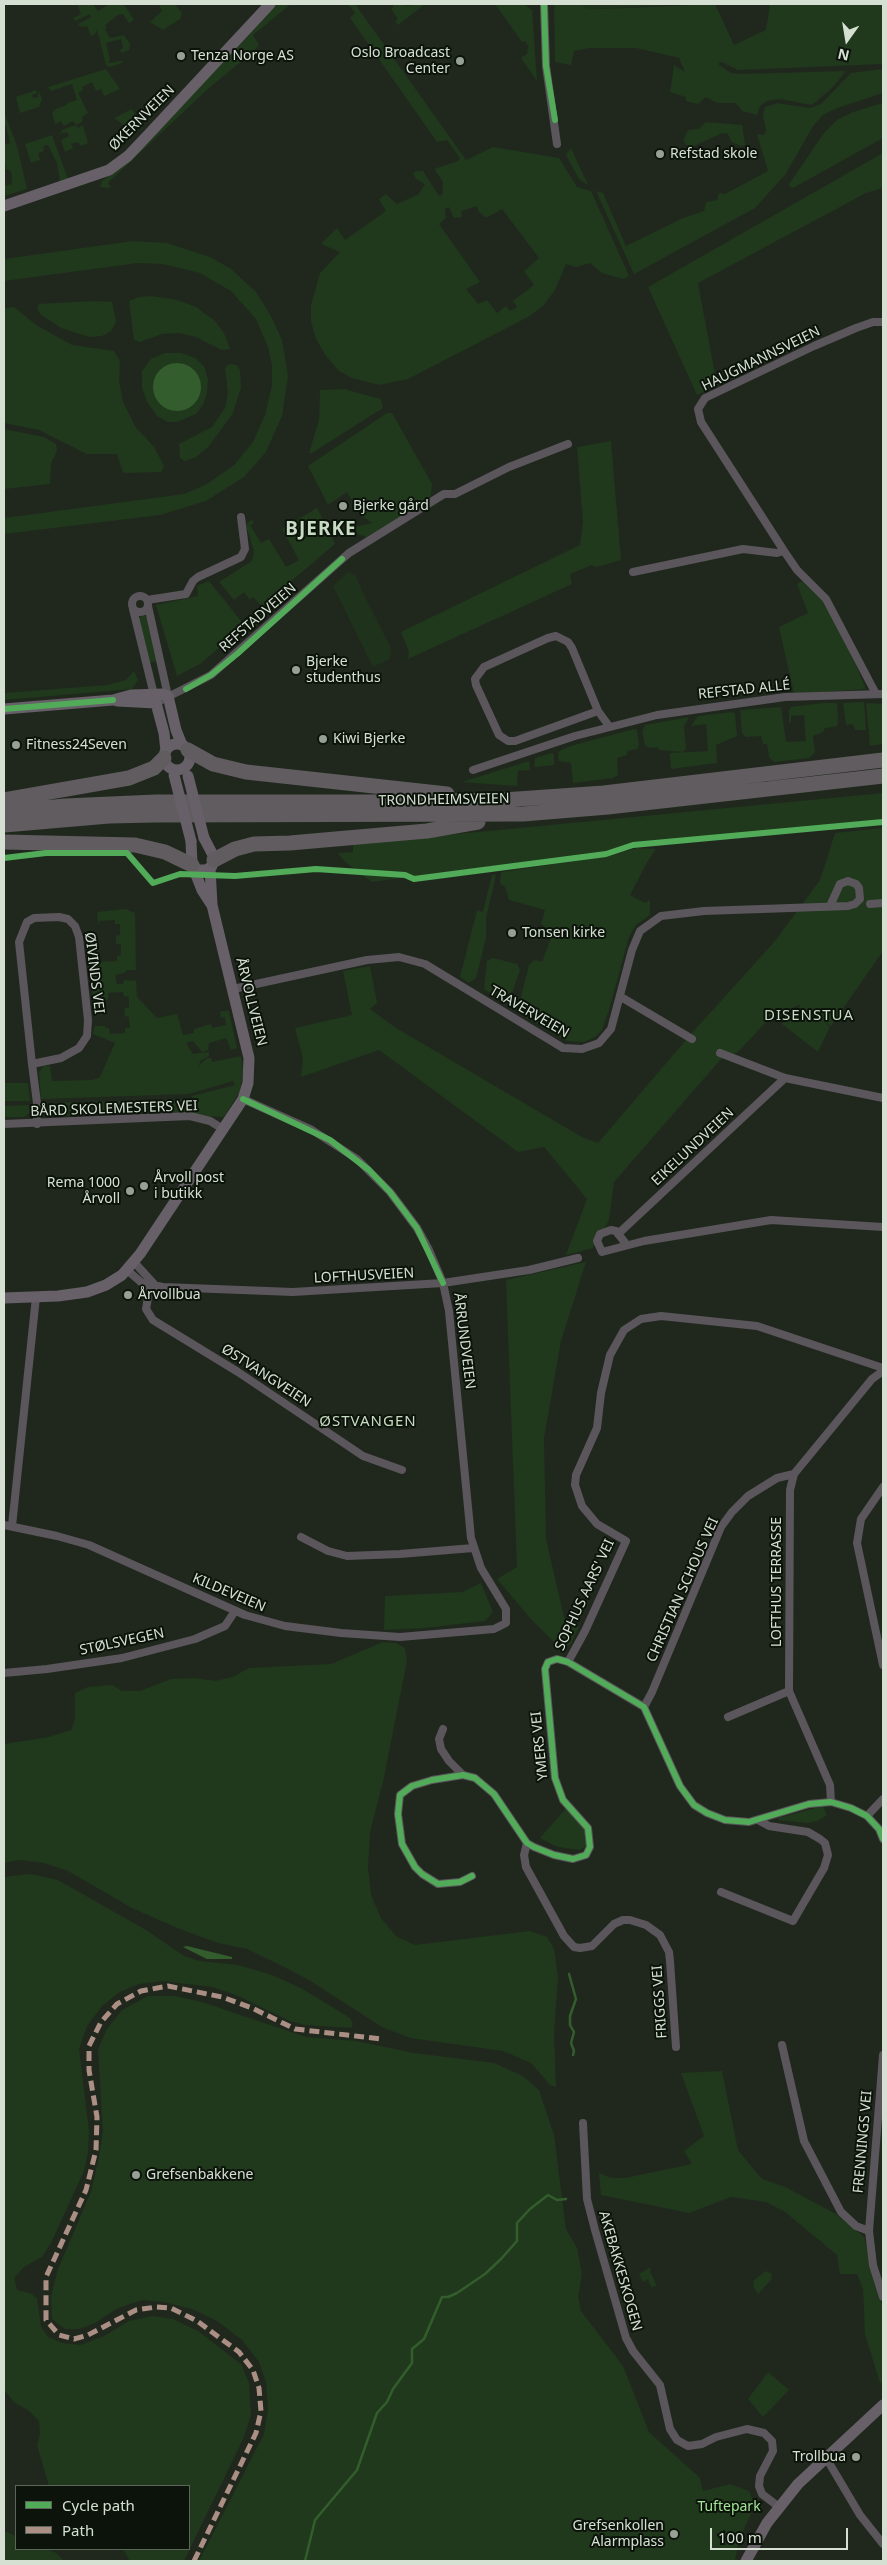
<!DOCTYPE html>
<meta charset="utf-8">
<style>
body{margin:0}
#map{position:relative;width:887px;height:2565px;overflow:hidden;background:#20281e;font-family:"Noto Sans",sans-serif}
canvas{display:block}
.frame{position:absolute;inset:0;border:5px solid #d5e0d3;pointer-events:none}
.legend{position:absolute;left:15px;top:2485px;width:175px;height:65px;box-sizing:border-box;background:#0c130a;border:1px solid #5c655a;margin:0;padding:6px 9px;list-style:none;font-size:15px;color:#d5e0d3}
.legend li{display:flex;align-items:center;gap:10px;height:25px}
.legend b{width:25px;border:1px solid #5c655a}
.north{position:absolute;left:822px;top:15px;width:50px;height:50px;-webkit-text-stroke:4px #0c130a;paint-order:stroke;rotate:193deg;font-size:14px;font-weight:700;line-height:20px;text-align:center;color:#d5e0d3}
.north::after{content:'';display:block;margin:auto;width:18px;height:22px;background:#d5e0d3;clip-path:polygon(50% 0,100% 100%,50% 72%,0 100%)}
.scale{position:absolute;left:710px;top:2528px;width:138px;height:22px;box-sizing:border-box;border:2px solid #d5e0d3;border-top:0;padding-left:6px;font-size:15px;line-height:18px;white-space:nowrap;color:#d5e0d3;-webkit-text-stroke:4px #0c130a;paint-order:stroke}
</style>
<div id="map">
<canvas width="887" height="2565"></canvas>
<div class="frame"></div>
<ul class="legend">
<li><b style="height:6px;background:#51ab58"></b>Cycle path</li>
<li><b style="height:6px;background:#ac8f84"></b>Path</li>
</ul>
<div class="north">N</div>
<div class="scale">100 m</div>
</div>
<script>
const ctx = document.querySelector('canvas').getContext('2d');
ctx.lineJoin = 'round';
function fill(path, color) {
  ctx.fillStyle = color;
  ctx.fill(path, 'evenodd');
}
function shape(rows) {
  const path = new Path2D();
  for (const r of rows) {
    if (r.length === 3) {
      path.moveTo(r[0] + r[2], r[1]);
      path.arc(r[0], r[1], r[2], 0, 2 * Math.PI);
      continue;
    }
    path.moveTo(r[0], r[1]);
    for (let i = 2; i < r.length; i += 2) path.lineTo(r[i], r[i + 1]);
  }
  return path;
}
function strokePath(path, color, width, dash) {
  ctx.strokeStyle = color;
  ctx.lineWidth = width;
  ctx.lineCap = dash ? 'butt' : 'round';
  ctx.setLineDash(dash || []);
  ctx.stroke(path);
}
function drawText(font, color, halo, rows, align = 'center') {
  ctx.font = font + ' "Noto Sans",sans-serif';
  ctx.lineWidth = 4;
  ctx.setLineDash([]);
  ctx.textBaseline = 'middle';
  ctx.strokeStyle = halo;
  ctx.fillStyle = color;
  for (const [text, x, y, turn = 0] of rows) {
    ctx.save();
    ctx.translate(x, y);
    ctx.rotate((+turn || 0) * Math.PI / 180);
    ctx.textAlign = isNaN(turn) ? turn : align;
    if (halo) ctx.strokeText(text, 0, 0);
    ctx.fillText(text, 0, 0);
    ctx.restore();
  }
}
fill(shape([
 [581,4,685,4,603,9,585,8],
 [348,572,356,576,362,591,391,648,390,659,373,667,333,586]
]), '#1f321b');
fill(shape([
 [77,4,93,4,98,11,109,4,124,4,134,20,129,23,123,14,118,15,105,25,107,28,105,29,110,38,124,35,130,44,129,50,121,53,120,50,123,48,121,39,106,43,110,60,108,63,122,61,122,63,109,67,106,65,97,30,95,34,91,36,87,26,81,27,78,24,91,17,90,14,75,21,73,18,81,14],
 [161,4,175,4,182,13,180,19,163,30,150,22,162,11,159,5],
 [276,4,291,4,253,35,259,45,253,52,210,87,108,183,111,188,100,187,102,181,132,158],
 [348,4,355,4,466,160,493,147,559,158,577,187,591,191,629,276,623,279,602,273,590,263,576,267,566,264,555,290,543,306,528,317,408,379,379,385,352,378,339,371,326,356,316,339,311,322,311,305,320,273,340,252,321,244,337,228,345,240,386,211,379,199,386,194,397,204,419,194,425,184,416,179,413,173,416,171,423,171,439,196,442,195,443,182,434,169,458,161,460,158,447,140,437,142,350,18,355,13],
 [477,206,479,212,486,218,502,209,539,258,524,271,534,285,513,301,517,307,510,311,506,306,497,313,487,300,478,304,466,289,480,282,439,224,446,218,445,209,449,207,454,218,462,217,461,211],
 [392,4,404,4,405,6,425,4,398,25,395,22,398,19,391,9,394,6],
 [495,4,524,4,532,10,537,81,521,58,528,53,527,50,529,48,525,41,522,42],
 [554,4,581,4,585,8,603,9,715,4,734,45,766,30,770,4,883,4,883,64,738,70,721,62,718,64,731,73,741,74,846,71,832,88,812,105,780,99,767,101,760,106,757,115,742,111,736,103,717,103,706,97,698,104,686,101,686,97,670,92,674,65,685,72,679,58,636,48,589,48,574,51,571,65,555,62],
 [106,69,120,89,104,96,101,89,96,91,92,82,82,87,83,90,78,93,88,113,83,116,82,122,76,125,78,128,83,125,88,143,81,146,78,142,71,144,73,148,65,152,61,140,69,136,67,132,60,134,62,130,76,125,73,121,64,126,61,121,55,124,52,113,56,109,67,105,67,103,77,100,72,84,51,91,48,87],
 [883,69,883,93,840,107,823,115,813,126,785,175,755,208,634,274,596,191,603,193,626,246,683,218,704,211,706,202,717,200,719,193,725,194,768,171,757,134,764,135,766,130,763,115,765,107,777,103,810,108,821,104,851,73],
 [36,90,37,93,32,95,33,98,38,97,39,91,42,99,39,107,20,113,16,97],
 [883,103,883,138,793,188,790,187,789,184,824,133,837,120,853,112],
 [132,109,142,127,142,129,138,127,133,132,114,118],
 [4,112,17,146,27,189,4,196,4,186,12,184,11,171,6,169,4,159,4,145,10,143,6,126,4,126],
 [706,122,742,125,745,145,741,146,732,142,728,134,722,133,690,148,683,141,688,130,699,129],
 [52,135,68,179,60,182,57,163,48,145,43,146,44,151,38,153,40,160,31,163,25,144],
 [571,148,588,185,579,179,566,155],
 [883,153,883,188,866,193,698,283,717,385,697,395,648,287],
 [133,241,167,243,210,257,231,269,256,292,271,316,282,340,288,376,282,416,266,452,244,477,206,501,160,515,4,534,4,518,184,494,207,484,234,465,253,442,265,415,272,385,272,366,268,347,256,319,231,291,200,273,163,264,138,263,4,281,4,259],
 [152,296,177,300,196,307,215,321,224,333,230,349,222,350,196,337,180,333,162,334,140,342,134,340,129,301,139,297],
 [92,301,112,302,116,322,111,331,102,336,89,337,61,328,40,314,37,307,39,304],
 [14,307,36,325,72,345,114,351,120,361,119,381,123,402,135,426,154,447,164,466,161,472,123,473,117,454,87,454,39,430,4,423,4,308],
 [165,353,181,353,195,358,204,366,208,379,207,393,203,405,196,414,177,422,168,422,157,416,147,402,142,387,142,371,151,359],
 [229,364,237,365,240,370,241,388,232,415,208,447,196,457,185,461,180,458,179,444,212,427,225,408,228,393,225,368],
 [344,389,381,399,383,408,312,453,309,453,319,420,320,390],
 [387,413,392,413,432,484,431,495,427,501,367,537,347,531,347,529,372,523,362,516,347,492,328,505,308,466],
 [4,429,44,437,56,444,57,451,51,463,50,484,4,489],
 [611,441,621,560,596,567,592,565,570,574,572,584,408,659,409,652,401,632,580,545,583,522,577,447],
 [317,508,335,544,262,606,253,597,250,600,244,592,234,600,219,582,252,561,254,551,246,526,247,523,252,520,254,523,250,525,261,543,269,539,286,567,299,560,282,529],
 [209,581,245,626,200,664,177,676,156,605,198,596,197,586],
 [802,581,824,603,847,644,866,689,794,694,779,627,808,613,797,584],
 [144,615,146,617,157,661,149,663,138,618],
 [134,671,138,680,132,689,4,700,4,693,107,685,126,680],
 [864,702,866,730,855,730,853,724,846,725,843,703],
 [823,703,837,703,838,721,837,726,825,728,823,732,813,736,815,752,809,758,774,762,769,757,767,744,763,744,761,736,746,737,742,733,740,710,781,707,786,742,806,741,804,715,791,716,791,722,789,722,789,710,791,707],
 [866,703,883,704,883,744,870,746],
 [732,712,735,714,737,736,716,745,717,763,671,769,670,753,708,751,706,724,691,726,698,716],
 [689,717,684,726,686,749,683,752,659,750,657,747,649,748,645,745,642,732,645,725],
 [634,729,637,730,639,745,637,749,627,751,627,755,617,758,618,775,613,778,573,783,571,763,559,761,558,752,567,747],
 [552,753,554,754,554,765,534,767,535,758],
 [529,761,530,770,518,771,517,786,462,782],
 [883,793,883,823,642,846,372,882,345,862,338,853,353,852,353,844],
 [883,828,883,951,831,1026,824,1022,830,1027,818,1052,782,1024,792,1010,801,1007,799,1005,770,1018,738,1052,721,1059,614,1182,609,1220,593,1248,566,1255,587,1199,544,1147,518,1152,379,1050,301,1077,303,1058,295,1028,352,1015,343,971,370,966,377,1003,370,1009,396,1028,582,1137,598,1143,691,1034,775,941,820,880,835,833],
 [637,848,656,849,649,859,630,895,645,903,650,900,650,915,636,925,629,937,609,1010,602,1030,595,1037,584,1042,567,1041,517,1012,529,965,534,960,542,962,553,932,541,924,545,910,509,900,505,887,500,883,501,872,609,856],
 [492,875,496,875,486,918,486,938,476,978,469,983,460,977,477,910,483,912],
 [126,909,135,913,136,970,127,970,124,973,115,975,117,984,123,984,124,980,136,981,137,997,157,1018,177,1014,183,1035,194,1033,194,1029,211,1024,212,1028,226,1025,225,1017,221,1018,220,1011,229,1011,237,1048,231,1050,226,1038,209,1043,208,1050,202,1052,193,1041,186,1043,193,1054,209,1052,209,1056,200,1061,199,1066,207,1058,211,1058,212,1062,241,1056,243,1070,240,1091,224,1117,192,1115,190,1101,192,1096,235,1085,233,1081,189,1094,41,1099,39,1072,44,1066,50,1066,52,1081,93,1080,100,1077,115,1043,93,1034,95,1026,105,1026,105,1028,109,1028,110,1034,125,1033,125,1028,130,1028,129,1017,125,1016,124,1009,129,1007,129,997,124,996,123,992,108,993,108,999,104,1001,93,1002,89,954,97,954,101,962,117,961,117,956,121,955,121,944,116,944,116,936,120,935,120,924,115,924,115,920,99,921,98,926,97,912],
 [493,958,517,964,520,970,511,996,499,1000,484,989,487,961],
 [4,1083,28,1083,30,1101,4,1101],
 [179,1099,185,1100,187,1114,171,1112,53,1116,53,1103],
 [30,1105,29,1113,24,1117,4,1117,4,1106],
 [586,1262,561,1341,544,1438,546,1539,564,1617,579,1627,570,1645,563,1648,559,1647,530,1618,497,1579,517,1567,506,1280],
 [481,1583,493,1612,485,1621,425,1628,384,1630,385,1596,462,1592],
 [383,1642,396,1643,405,1648,407,1661,383,1782,370,1832,368,1868,371,1895,381,1918,397,1937,415,1945,530,1931,547,1937,554,1949,558,1977,554,2035,556,2087,550,2085,531,2063,503,2051,410,2038,382,2027,309,1980,282,1966,247,1949,218,1943,177,1928,132,1908,68,1871,44,1863,19,1860,4,1863,4,1744,49,1737,71,1730,75,1719,75,1693,88,1687,112,1685,122,1691,140,1691,171,1679,195,1678,215,1681,233,1677,249,1668,331,1664],
 [823,1806,827,1815,817,1821,807,1823,779,1820,778,1818],
 [567,1807,588,1830,586,1846,580,1850,558,1847,540,1838],
 [30,1874,58,1880,146,1930,184,1956,200,1961,238,1965,272,1975,301,1988,350,2018,353,2024,351,2028,305,2025,290,2021,236,1995,212,1987,163,1981,139,1984,120,1992,103,2005,87,2026,79,2049,89,2131,88,2153,84,2171,51,2243,42,2257,24,2267,14,2278,17,2290,30,2293,37,2298,41,2327,48,2337,62,2343,80,2345,104,2336,129,2321,152,2316,173,2319,198,2331,241,2364,249,2383,251,2415,244,2437,184,2561,130,2561,123,2549,189,2549,189,2486,49,2486,37,2445,40,2434,39,2421,28,2410,15,2403,4,2390,4,1877],
 [148,1996,175,1996,202,2002,306,2037,356,2041,414,2053,494,2063,523,2076,539,2090,554,2135,566,2229,577,2248,582,2274,578,2297,581,2311,623,2366,649,2432,700,2478,703,2491,730,2484,749,2491,755,2506,739,2539,735,2561,199,2561,264,2434,268,2409,266,2382,259,2362,242,2340,217,2321,192,2309,164,2302,143,2300,118,2308,95,2323,79,2329,65,2329,52,2319,51,2296,58,2269,91,2192,99,2157,103,2131,98,2049,107,2029,122,2010],
 [722,2071,738,2150,762,2179,785,2187,836,2214,864,2237,883,2309,883,2381,880,2383,865,2334,863,2289,857,2274,840,2274,837,2255,784,2211,766,2202,731,2197,689,2213,601,2195,599,2173,611,2178,625,2178,692,2164,684,2151,704,2136,681,2073],
 [651,2267,650,2271,657,2286,651,2287,648,2279,643,2282,639,2274],
 [766,2271,772,2274,771,2280,758,2294,753,2286,754,2280],
 [768,2372,789,2390,763,2417,748,2399],
 [4,2531,16,2536,16,2549,46,2549,56,2553,64,2561,4,2561]
]), '#20381c');
fill(shape([
 [177,387,24],
 [187,1946,232,1957,232,1959,207,1959,183,1947]
]), '#345d2d');
strokePath(shape([
 [569,1974,576,1999,570,2016,570,2025,574,2032,571,2043,574,2051,573,2055],
 [305,2561,315,2520,357,2470,377,2413,387,2402,393,2389,412,2363,412,2349,424,2339,442,2297,448,2297,457,2293,485,2274,501,2259,517,2241,517,2223,530,2209,548,2195,557,2200,566,2199]
]), '#345d2d', 2.5);
strokePath(shape([
 [544,4,546,66,557,144],
 [633,572,743,549,777,553,784,551],
 [140,604,8],
 [147,600,186,594,193,581,198,577,241,557,245,549,241,517],
 [148,606,168,696],
 [133,609,156,703,211,675,349,553,444,494,455,494,509,467,568,444],
 [876,694,826,599,797,570,784,551,701,422,698,409,705,398,814,346,856,328,873,322,883,322],
 [598,711,572,648,568,642,556,636,548,638,484,667,475,679,476,685,499,735,508,741,515,741,598,711,609,726],
 [473,770,575,736,657,715,785,697,883,694],
 [870,904,883,903],
 [233,989,367,960,399,957,425,964,563,1048,582,1049,599,1043,611,1029,632,950,640,931,661,916,704,911,848,906,855,904,860,899,859,888,856,884,848,881,840,884,830,906],
 [621,997,692,1039],
 [720,1053,785,1078,883,1098],
 [32,1064,61,1058,79,1048,87,1036,88,1020,79,937,75,926,68,919,59,917,34,918,27,922,19,942,32,1064,37,1103,37,1124],
 [4,1124,190,1116,210,1121,223,1129],
 [618,1234,785,1078],
 [626,1244,616,1231,611,1230,600,1234,597,1241,602,1252,644,1241,771,1220,883,1227],
 [134,1262,154,1284],
 [127,1270,142,1283,163,1287,293,1292,443,1283,529,1270,578,1258],
 [151,1281,146,1309,153,1320,238,1372,363,1456,402,1470],
 [794,1474,790,1490,789,1691,830,1785,831,1802],
 [883,1487,861,1519,857,1543,883,1665],
 [4,1525,57,1536,89,1545,245,1615,285,1626,341,1633,400,1637,494,1629,506,1623,506,1609,481,1568,471,1538,449,1311,443,1283,429,1250,417,1228,390,1192,357,1159,312,1130,243,1099],
 [12,1526,36,1297],
 [301,1537,328,1551,347,1556,400,1554,473,1548],
 [568,1662,585,1631,626,1541,597,1524,582,1506,575,1485,576,1475,597,1428,601,1393,610,1355,624,1330,641,1319,661,1316,757,1326,883,1368],
 [4,1673,47,1669,122,1658,195,1639,225,1626,235,1611],
 [644,1707,652,1692,721,1527,732,1512,748,1496,777,1478,794,1474,872,1379,883,1371],
 [728,1717,789,1691],
 [443,1729,439,1739,441,1749,449,1761,463,1775],
 [867,1816,883,1799],
 [527,1843,524,1855,526,1867,564,1936,574,1947,580,1948,592,1946,614,1924,623,1920,630,1920,646,1925,660,1935,669,1952,670,1961,676,2047],
 [472,1876,460,1882,438,1884,422,1874,415,1867,402,1844,398,1814,400,1795,412,1786,432,1780,463,1775,475,1778,494,1794,527,1843,534,1847,554,1855,573,1859,586,1855,590,1847,588,1828,563,1800,555,1778,545,1669,548,1662,557,1659,568,1662,644,1707,680,1786,694,1805,707,1813,725,1820,749,1822,809,1804,831,1802,851,1808,867,1816,879,1829,883,1839],
 [721,1892,793,1921,824,1868,828,1855,825,1843,820,1839,808,1832,769,1826,758,1820],
 [782,2045,804,2141,841,2212,856,2226,869,2231],
 [883,2055,869,2231,873,2265,883,2297],
 [583,2123,587,2199,595,2230,626,2338,633,2351,660,2385,670,2429,677,2440,688,2446,702,2444,716,2437,747,2429,764,2433,772,2441,773,2451,760,2476,759,2486,762,2494,779,2507],
 [825,2456,860,2515,883,2544]
]), '#5b565c', 8);
strokePath(shape([
 [4,206,109,170,128,156,147,136,270,4],
 [117,701,156,703,164,733,166,751],
 [4,709,113,700,131,695,163,694,168,696,176,730,182,745],
 [177,757,13],
 [191,841,192,865,198,870,206,870,212,866,214,857,204,838],
 [193,867,202,890,211,904],
 [4,1298,58,1296,87,1292,106,1285,122,1275,140,1254,243,1099,248,1083,249,1058,212,905,210,868],
 [746,2561,767,2523,798,2484,883,2405]
]), '#676068', 11);
strokePath(shape([
 [188,750,213,764,246,772,447,794],
 [4,800,129,778,154,768,164,758],
 [4,812,65,806,156,802,397,802,503,800,604,793,883,760],
 [4,825,109,816,155,815,523,814,608,807,883,776],
 [4,842,135,845,165,852,192,865],
 [214,860,235,849,254,844,290,843,427,831,478,822]
]), '#605c5f', 15);
strokePath(shape([
 [174,775,191,841],
 [188,776,204,838]
]), '#676068', 11);
strokePath(shape([
 [194,2561,256,2433,261,2411,259,2388,253,2370,239,2352,197,2321,171,2308,156,2307,136,2310,88,2335,74,2339,59,2335,46,2320,46,2277,86,2190,96,2150,97,2117,89,2070,89,2046,101,2022,117,2004,141,1991,168,1986,222,1997,252,2008,295,2029,381,2039]
]), '#ac8f84', 5, [10, 5]);
strokePath(shape([
 [544,4,546,66,555,120],
 [186,689,211,675,237,654,342,559],
 [4,709,113,700],
 [4,858,46,853,127,853,153,883,180,874,235,876,316,869,405,875,414,879,606,854,633,845,883,822],
 [243,1099,330,1140,369,1170,390,1192,417,1228,443,1283],
 [472,1876,460,1882,438,1884,422,1874,415,1867,402,1844,398,1814,400,1795,412,1786,432,1780,463,1775,475,1778,494,1794,527,1843,534,1847,554,1855,573,1859,586,1855,590,1847,588,1828,563,1800,555,1778,545,1669,548,1662,557,1659,568,1662,644,1707,680,1786,694,1805,707,1813,725,1820,749,1822,809,1804,831,1802,851,1808,867,1816,879,1829,883,1839]
]), '#51ab58', 6);
for (const [x, y, r, color] of [
 [181,56,5,"#96a094"],
 [460,61,5,"#96a094"],
 [660,154,5,"#96a094"],
 [343,506,5,"#96a094"],
 [296,670,5,"#96a094"],
 [323,739,5,"#96a094"],
 [16,745,5,"#96a094"],
 [512,933,5,"#96a094"],
 [144,1186,5,"#96a094"],
 [130,1191,5,"#96a094"],
 [128,1295,5,"#96a094"],
 [136,2175,5,"#96a094"],
 [856,2457,5,"#96a094"],
 [674,2534,5,"#96a094"]
]) {
  const dot = new Path2D();
  dot.arc(x, y, r, 0, 2 * Math.PI);
  ctx.fillStyle = color;
  ctx.fill(dot);
  strokePath(dot, '#0c130a', 2);
}
drawText('14px', '#d5e0d3', '#0c130a', [
 ["Oslo Broadcast",450,53,"right"],
 ["Center",450,69,"right"],
 ["Tenza Norge AS",191,56],
 ["Refstad skole",670,154],
 ["Bjerke gård",353,506],
 ["Bjerke",306,662],
 ["studenthus",306,678],
 ["Kiwi Bjerke",333,739],
 ["Fitness24Seven",26,745],
 ["Tonsen kirke",522,933],
 ["Årvoll post",154,1178],
 ["i butikk",154,1194],
 ["Rema 1000",120,1183,"right"],
 ["Årvoll",120,1199,"right"],
 ["Årvollbua",138,1295],
 ["Grefsenbakkene",146,2175],
 ["Trollbua",846,2457,"right"],
 ["Grefsenkollen",664,2526,"right"],
 ["Alarmplass",664,2542,"right"]
], 'left');
drawText('14px', '#d5e0d3', '#0c130a', [
 ["ØKERNVEIEN",142,118,-45],
 ["HAUGMANNSVEIEN",761,359,-26],
 ["REFSTADVEIEN",258,618,-41],
 ["REFSTAD ALLÉ",744,690,-6],
 ["TRONDHEIMSVEIEN",444,800,-1],
 ["ØIVINDS VEI",94,973,83],
 ["ÅRVOLLVEIEN",251,1002,76],
 ["TRAVERVEIEN",529,1012,30],
 ["BÅRD SKOLEMESTERS VEI",114,1109,-2],
 ["EIKELUNDVEIEN",693,1147,-43],
 ["LOFTHUSVEIEN",364,1276,-3],
 ["ÅRRUNDVEIEN",464,1341,83],
 ["ØSTVANGVEIEN",266,1376,33],
 ["LOFTHUS TERRASSE",777,1582,-90],
 ["CHRISTIAN SCHOUS VEI",683,1590,-66],
 ["KILDEVEIEN",229,1593,23],
 ["SOPHUS AARS' VEI",585,1595,-65],
 ["STØLSVEGEN",122,1642,-12],
 ["YMERS VEI",540,1746,-96],
 ["FRIGGS VEI",660,2002,-94],
 ["FRENNINGS VEI",863,2142,-85],
 ["AKEBAKKESKOGEN",620,2271,74]
]);
drawText('14px', '#a3e596', '#0c130a', [
 ["Tuftepark",729,2507]
]);
ctx.letterSpacing = '1px';
drawText('15px', '#c8dcc4', '#0c130a', [
 ["DISENSTUA",809,1016],
 ["ØSTVANGEN",368,1422]
]);
ctx.letterSpacing = '0px';
ctx.letterSpacing = '1px';
drawText('bold 19px', '#c8dcc4', '#0c130a', [
 ["BJERKE",321,530]
]);
ctx.letterSpacing = '0px';
</script>
